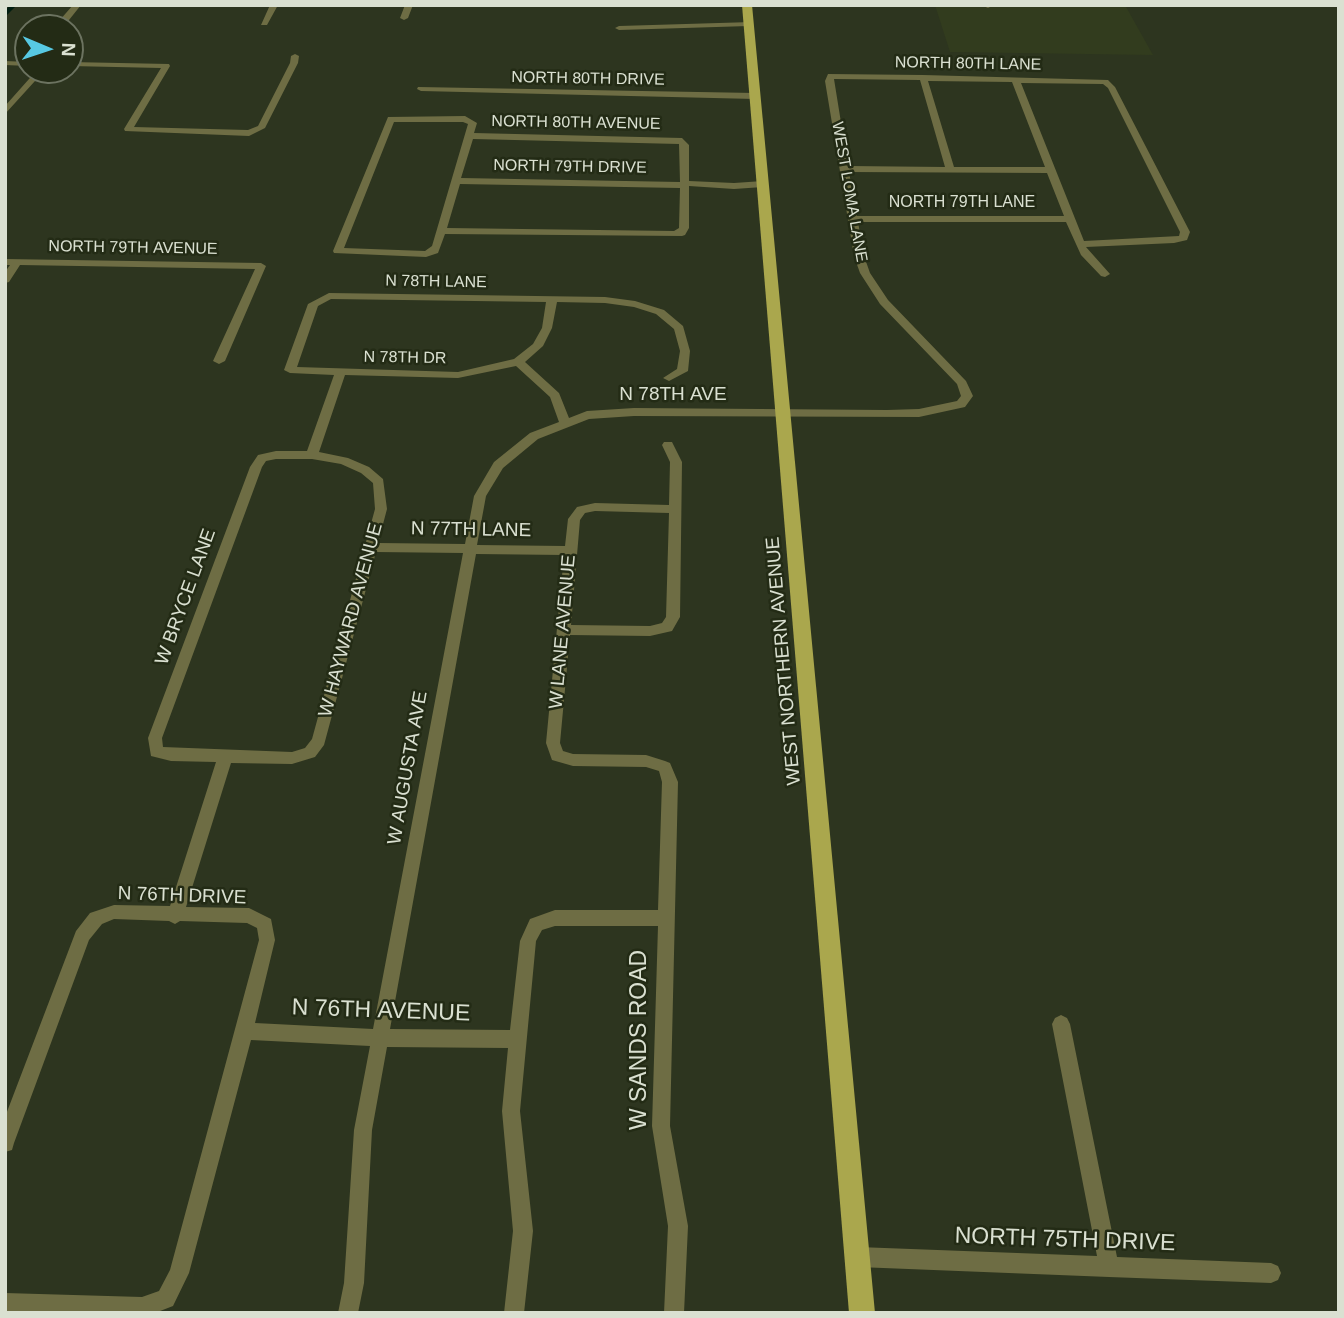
<!DOCTYPE html>
<style>
body{margin:0}
#map{position:relative;width:1344px;height:1318px;overflow:hidden;background:#2d351f;font-family:Arial,sans-serif}
canvas{display:block}
.frame{position:absolute;inset:0;border:7px solid #dae0d1;pointer-events:none}
.north{position:absolute;left:14px;top:14px;width:70px;height:70px;box-sizing:border-box;background:#232b15;border:2px solid #6c7360;border-radius:50%;rotate:92deg;font-size:19px;font-weight:700;line-height:28px;text-align:center;color:#dae0d1}
.north::after{content:'';display:block;margin:auto;width:24px;height:32px;background:#57c9e3;clip-path:polygon(50% 0,100% 100%,50% 72%,0 100%)}
</style>
<div id="map">
<canvas width="1344" height="1318"></canvas>
<div class="frame"></div>
<div class="north">N</div>
</div>
<script>
const ctx = document.querySelector('canvas').getContext('2d');
ctx.lineJoin = 'round';
function fill(path, color) {
  ctx.fillStyle = color;
  ctx.fill(path, 'evenodd');
}
function shape(rows) {
  const path = new Path2D();
  for (const r of rows) {
    path.moveTo(r[0], r[1]);
    for (let i = 2; i < r.length; i += 2) path.lineTo(r[i], r[i + 1]);
  }
  return path;
}
function drawText(font, color, halo, rows, align = 'center') {
  ctx.font = font + ' Arial,sans-serif';
  ctx.lineWidth = 5;
  ctx.setLineDash([]);
  ctx.textBaseline = 'middle';
  ctx.strokeStyle = halo;
  ctx.fillStyle = color;
  for (const [text, x, y, turn = 0] of rows) {
    ctx.save();
    ctx.translate(x, y);
    ctx.rotate((+turn || 0) * Math.PI / 180);
    ctx.textAlign = isNaN(turn) ? turn : align;
    if (halo) ctx.strokeText(text, 0, 0);
    ctx.fillText(text, 0, 0);
    ctx.restore();
  }
}
fill(shape([
 [935,5,1125,5,1153,55,950,52]
]), '#323c1e');
fill(shape([
 [10,5,17,5,5,17,5,11,10,5]
]), '#021e11');
fill(shape([
 [73,5,81,5,65,25,59,25,59,21,73,5],
 [270,5,278,5,267,25,261,25,270,5],
 [405,5,413,5,408,18,404,20,400,18,405,5],
 [981,5,991,5,992,6,988,8,981,5],
 [752,22,752,26,749,26,619,30,615,28,619,26,752,22],
 [295,54,299,56,298,63,265,128,249,136,125,131,124,129,161,68,70,66,70,62,169,64,170,66,134,127,248,130,258,126,290,63,291,56,295,54],
 [5,61,28,62,28,66,5,65,5,61],
 [37,70,45,70,5,114,5,106,37,70],
 [828,74,923,75,1108,80,1115,87,1190,232,1187,240,1174,243,1086,247,1110,274,1105,277,1101,276,1081,255,1066,222,858,222,864,256,870,273,888,300,966,381,973,396,965,407,919,417,634,416,589,419,538,439,503,468,486,496,477,545,565,546,568,519,577,507,595,503,669,505,670,462,662,445,664,442,672,442,682,462,680,617,672,631,650,636,570,635,560,743,563,751,573,754,646,755,665,761,670,763,678,782,670,1126,688,1226,684,1313,664,1313,668,1226,652,1126,658,926,555,926,542,930,536,941,520,1111,533,1231,524,1313,504,1313,513,1231,502,1111,508,1048,387,1047,372,1130,364,1283,358,1313,338,1313,344,1283,354,1130,370,1046,251,1040,189,1273,173,1306,155,1313,5,1313,5,1293,142,1297,159,1291,170,1270,259,940,257,928,247,923,180,921,175,924,169,921,114,919,102,924,89,940,14,1143,12,1150,5,1152,5,1117,76,931,90,913,114,905,170,906,216,762,171,761,151,756,148,738,250,467,258,455,276,451,307,451,334,375,290,373,284,370,308,304,329,293,605,297,635,301,664,310,683,326,690,351,688,371,669,381,663,378,677,369,680,351,674,329,656,314,634,307,605,303,557,302,552,328,543,346,525,362,559,393,569,418,587,411,634,408,887,410,919,409,957,401,961,396,957,384,880,304,860,273,854,256,825,81,828,74],
 [834,79,920,80,945,167,848,166,834,79],
 [928,81,1012,82,1045,167,954,167,928,81],
 [1021,83,1103,84,1108,88,1180,232,1179,236,1084,241,1021,83],
 [849,172,1047,173,1064,216,857,216,849,172],
 [331,299,546,302,542,328,533,344,514,359,458,372,297,367,318,306,331,299],
 [516,366,550,397,559,422,530,433,494,462,474,496,465,544,378,543,387,509,383,479,369,467,348,458,319,452,345,375,458,378,516,366],
 [276,459,312,459,341,464,361,473,373,483,375,509,312,739,305,748,292,752,163,747,162,738,262,467,266,461,276,459],
 [595,511,669,513,666,617,662,623,650,626,571,625,580,520,585,513,595,511],
 [376,552,463,553,373,1029,255,1023,275,940,271,919,249,908,186,907,231,763,292,764,315,757,324,745,376,552],
 [476,554,564,555,546,743,552,760,573,766,646,767,659,771,662,782,658,910,555,910,530,919,520,941,510,1030,390,1029,476,554],
 [418,87,755,93,759,96,755,99,421,91,417,89,418,87],
 [465,116,477,123,474,133,682,138,689,145,689,181,734,183,763,181,768,184,763,187,734,189,689,186,689,228,685,235,682,236,445,234,438,253,426,257,334,253,333,251,388,117,465,116],
 [394,122,463,122,468,124,432,246,425,251,344,248,394,122],
 [473,139,679,144,680,182,461,178,473,139],
 [460,184,680,188,679,228,674,231,447,228,460,184],
 [5,259,261,263,266,266,225,361,219,364,213,361,255,269,20,265,9,282,5,283,5,272,10,265,5,265,5,259],
 [1061,1015,1067,1018,1070,1024,1117,1257,1271,1263,1278,1266,1281,1273,1278,1280,1271,1283,1109,1277,858,1267,851,1264,848,1257,851,1250,858,1247,1097,1256,1052,1024,1055,1018,1061,1015]
]), '#6e6d44');
fill(shape([
 [742,5,752,5,875,1313,849,1313,742,5]
]), '#aaa74d');
drawText('16px', '#dae0d1', '#232b15', [
 ["NORTH 80TH LANE",968,64,1],
 ["NORTH 80TH DRIVE",588,79,1],
 ["NORTH 80TH AVENUE",576,123,1],
 ["NORTH 79TH DRIVE",570,167,1],
 ["WEST LOMA LANE",849,192,80],
 ["NORTH 79TH LANE",962,203],
 ["NORTH 79TH AVENUE",133,248,1],
 ["N 78TH LANE",436,282,1],
 ["N 78TH DR",405,358,1]
]);
drawText('19px', '#dae0d1', '#232b15', [
 ["N 78TH AVE",673,395],
 ["N 77TH LANE",471,530,1],
 ["W BRYCE LANE",186,597,-70],
 ["W HAYWARD AVENUE",351,620,-75],
 ["W LANE AVENUE",563,632,-85],
 ["WEST NORTHERN AVENUE",784,661,-95],
 ["W AUGUSTA AVE",408,768,-80],
 ["N 76TH DRIVE",182,896,2]
]);
drawText('23px', '#dae0d1', '#232b15', [
 ["N 76TH AVENUE",381,1011,2],
 ["W SANDS ROAD",640,1040,-90],
 ["NORTH 75TH DRIVE",1065,1240,2]
]);
</script>
